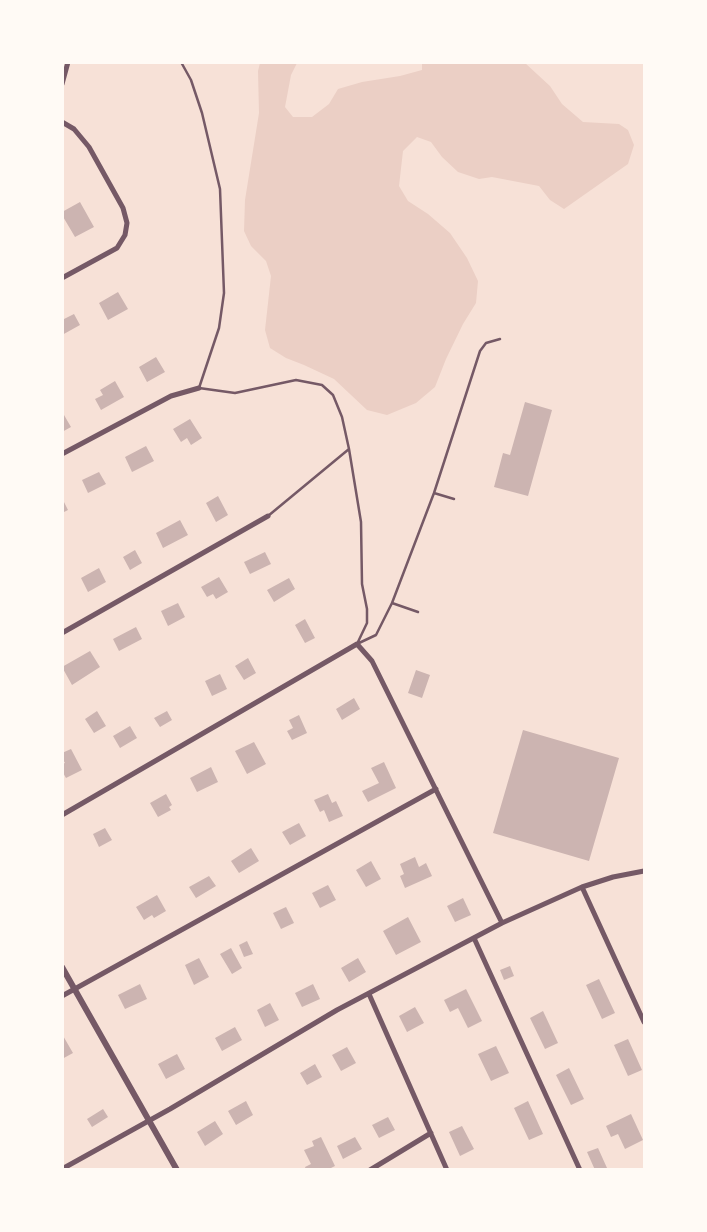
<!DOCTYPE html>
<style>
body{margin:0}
#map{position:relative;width:707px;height:1232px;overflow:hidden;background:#f7e1d7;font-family:Commissioner,sans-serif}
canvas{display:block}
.frame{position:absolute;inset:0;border:64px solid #fffaf5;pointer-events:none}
</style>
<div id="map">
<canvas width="707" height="1232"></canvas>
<div class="frame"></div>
</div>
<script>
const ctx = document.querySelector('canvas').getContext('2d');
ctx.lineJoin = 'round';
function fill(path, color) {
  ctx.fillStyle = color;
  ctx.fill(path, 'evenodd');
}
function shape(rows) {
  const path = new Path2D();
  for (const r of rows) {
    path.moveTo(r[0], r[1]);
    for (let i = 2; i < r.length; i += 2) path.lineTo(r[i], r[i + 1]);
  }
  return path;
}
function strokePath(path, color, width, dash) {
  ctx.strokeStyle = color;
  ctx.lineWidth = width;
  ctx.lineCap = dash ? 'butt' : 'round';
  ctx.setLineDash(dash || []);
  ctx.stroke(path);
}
fill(shape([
 [260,63,297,63,291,75,285,107,293,117,312,117,329,104,338,89,362,82,400,76,422,70,422,63,525,63,550,86,562,104,583,122,619,124,628,130,634,145,628,164,564,209,550,200,539,186,492,177,479,179,458,172,442,157,431,142,417,137,403,151,399,186,408,201,428,214,450,233,467,258,478,281,476,303,463,324,446,359,435,387,416,403,387,415,367,410,334,379,304,365,286,358,270,348,265,330,271,276,266,261,251,246,244,231,245,200,259,113,258,71]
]), '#ebcfc5');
fill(shape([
 [80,202,94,227,75,237,62,215,62,212],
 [118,292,128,309,108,320,99,303],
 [74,314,80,325,62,335,62,320],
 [156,357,165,372,147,382,139,367],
 [115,381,124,397,101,410,95,399,103,395,100,390],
 [525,402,552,410,528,496,494,487,503,453,510,455],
 [64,415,71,427,62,432,62,416],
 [190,419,202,438,191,445,187,438,181,442,173,429],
 [146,446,154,461,132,472,125,457],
 [99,472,106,484,88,493,82,480],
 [218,496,228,515,216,522,206,503],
 [62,498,68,510,62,513],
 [180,520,188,535,163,548,156,533],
 [135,550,142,563,130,570,123,557],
 [265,552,271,564,250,574,244,562],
 [99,568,106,582,88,592,81,578],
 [219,577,228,592,216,599,213,594,207,597,201,587],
 [289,578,295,589,274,602,267,590],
 [178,603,185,617,168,626,161,611],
 [305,619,315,638,305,643,295,625],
 [136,627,142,639,119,651,113,639],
 [90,651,100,667,72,685,62,667],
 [248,658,256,673,244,680,235,666],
 [416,670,430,675,422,698,408,693],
 [220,674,227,689,212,696,205,681],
 [354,698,360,709,342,720,336,709],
 [97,711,106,726,94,733,85,719],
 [167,711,172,720,160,727,154,718],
 [299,715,307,733,292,740,287,731,293,728,289,720],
 [130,726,137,738,120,748,113,736],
 [523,730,619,758,589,861,493,833],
 [254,742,266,764,247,774,235,751],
 [71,749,82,770,66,778,62,771,62,764,65,763,62,758,62,753],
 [384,762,396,788,368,802,362,791,379,783,371,768],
 [211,767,218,782,197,792,190,778],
 [166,794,172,805,169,807,171,810,158,817,150,803],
 [328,794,332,803,336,801,343,816,329,822,324,810,320,812,314,800],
 [299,823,306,836,290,845,282,832],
 [105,828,112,840,99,847,93,834],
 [251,848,259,861,239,873,231,861],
 [415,857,419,867,426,863,432,876,405,888,400,876,404,874,400,864],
 [371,861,381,879,366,887,356,870],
 [209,876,216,886,196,898,189,887],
 [328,885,336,900,320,908,312,893],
 [157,895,166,911,154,918,152,915,144,920,136,907],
 [463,898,471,915,455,922,447,906],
 [286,907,294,923,281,929,273,913],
 [408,917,421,942,396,955,383,931],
 [247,941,253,954,244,957,239,945],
 [231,948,242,968,232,974,220,954],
 [199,958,209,977,194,985,185,965],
 [358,958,366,972,349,982,341,968],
 [510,966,514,976,504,980,500,970],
 [599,979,615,1013,602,1019,586,985],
 [140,984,147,999,125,1009,118,995],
 [313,984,320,999,302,1007,295,993],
 [466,989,482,1021,468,1028,458,1008,450,1012,444,1000],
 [270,1003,279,1020,265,1027,257,1010],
 [415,1007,424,1023,407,1032,399,1016],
 [543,1011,558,1043,545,1049,530,1018],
 [235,1027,242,1040,222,1051,215,1038],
 [62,1034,73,1053,62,1059],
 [628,1039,642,1070,628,1076,614,1045],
 [496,1046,509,1073,491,1081,478,1054],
 [347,1047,356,1063,341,1071,332,1055],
 [177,1054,185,1069,166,1079,158,1064],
 [315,1064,322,1077,307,1085,300,1073],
 [569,1068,584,1099,571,1105,556,1075],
 [246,1101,253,1115,236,1125,228,1111],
 [528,1101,543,1134,529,1140,514,1108],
 [103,1109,108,1117,92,1127,87,1119],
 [631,1114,643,1140,625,1149,618,1134,611,1137,606,1126],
 [388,1117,395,1130,379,1138,372,1125],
 [215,1121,223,1134,205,1146,197,1132],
 [462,1126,474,1149,460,1156,449,1132],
 [321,1137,335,1166,327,1170,306,1170,305,1167,311,1164,304,1150,314,1146,312,1141],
 [355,1137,362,1149,343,1159,337,1146],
 [598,1148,607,1168,603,1170,595,1170,587,1152]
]), '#ccb4b1');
strokePath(shape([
 [181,62,191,80,202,113,220,189,224,293,219,328,199,388,235,393,296,380,322,385,333,395,342,417,349,449,361,522,362,584,367,609,367,623,357,644],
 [434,493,454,499],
 [268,516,349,449],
 [392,603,418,612],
 [359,643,376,635,392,603,434,493,480,351,486,343,500,339]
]), '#755966', 2.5);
strokePath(shape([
 [62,84,68,62],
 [62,122,74,129,89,147,123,208,127,223,125,235,117,248,62,278],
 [62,454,171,396,199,388],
 [62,633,268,516],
 [62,815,357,644,372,661,502,923],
 [582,887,644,1022],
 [474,938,580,1170],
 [369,994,447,1170],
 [62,996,436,789],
 [62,1169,170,1109,337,1010,502,923,582,887,613,877,644,871],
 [370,1170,431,1133]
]), '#755966', 5);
strokePath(shape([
 [62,967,177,1170]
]), '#755966', 6);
</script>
